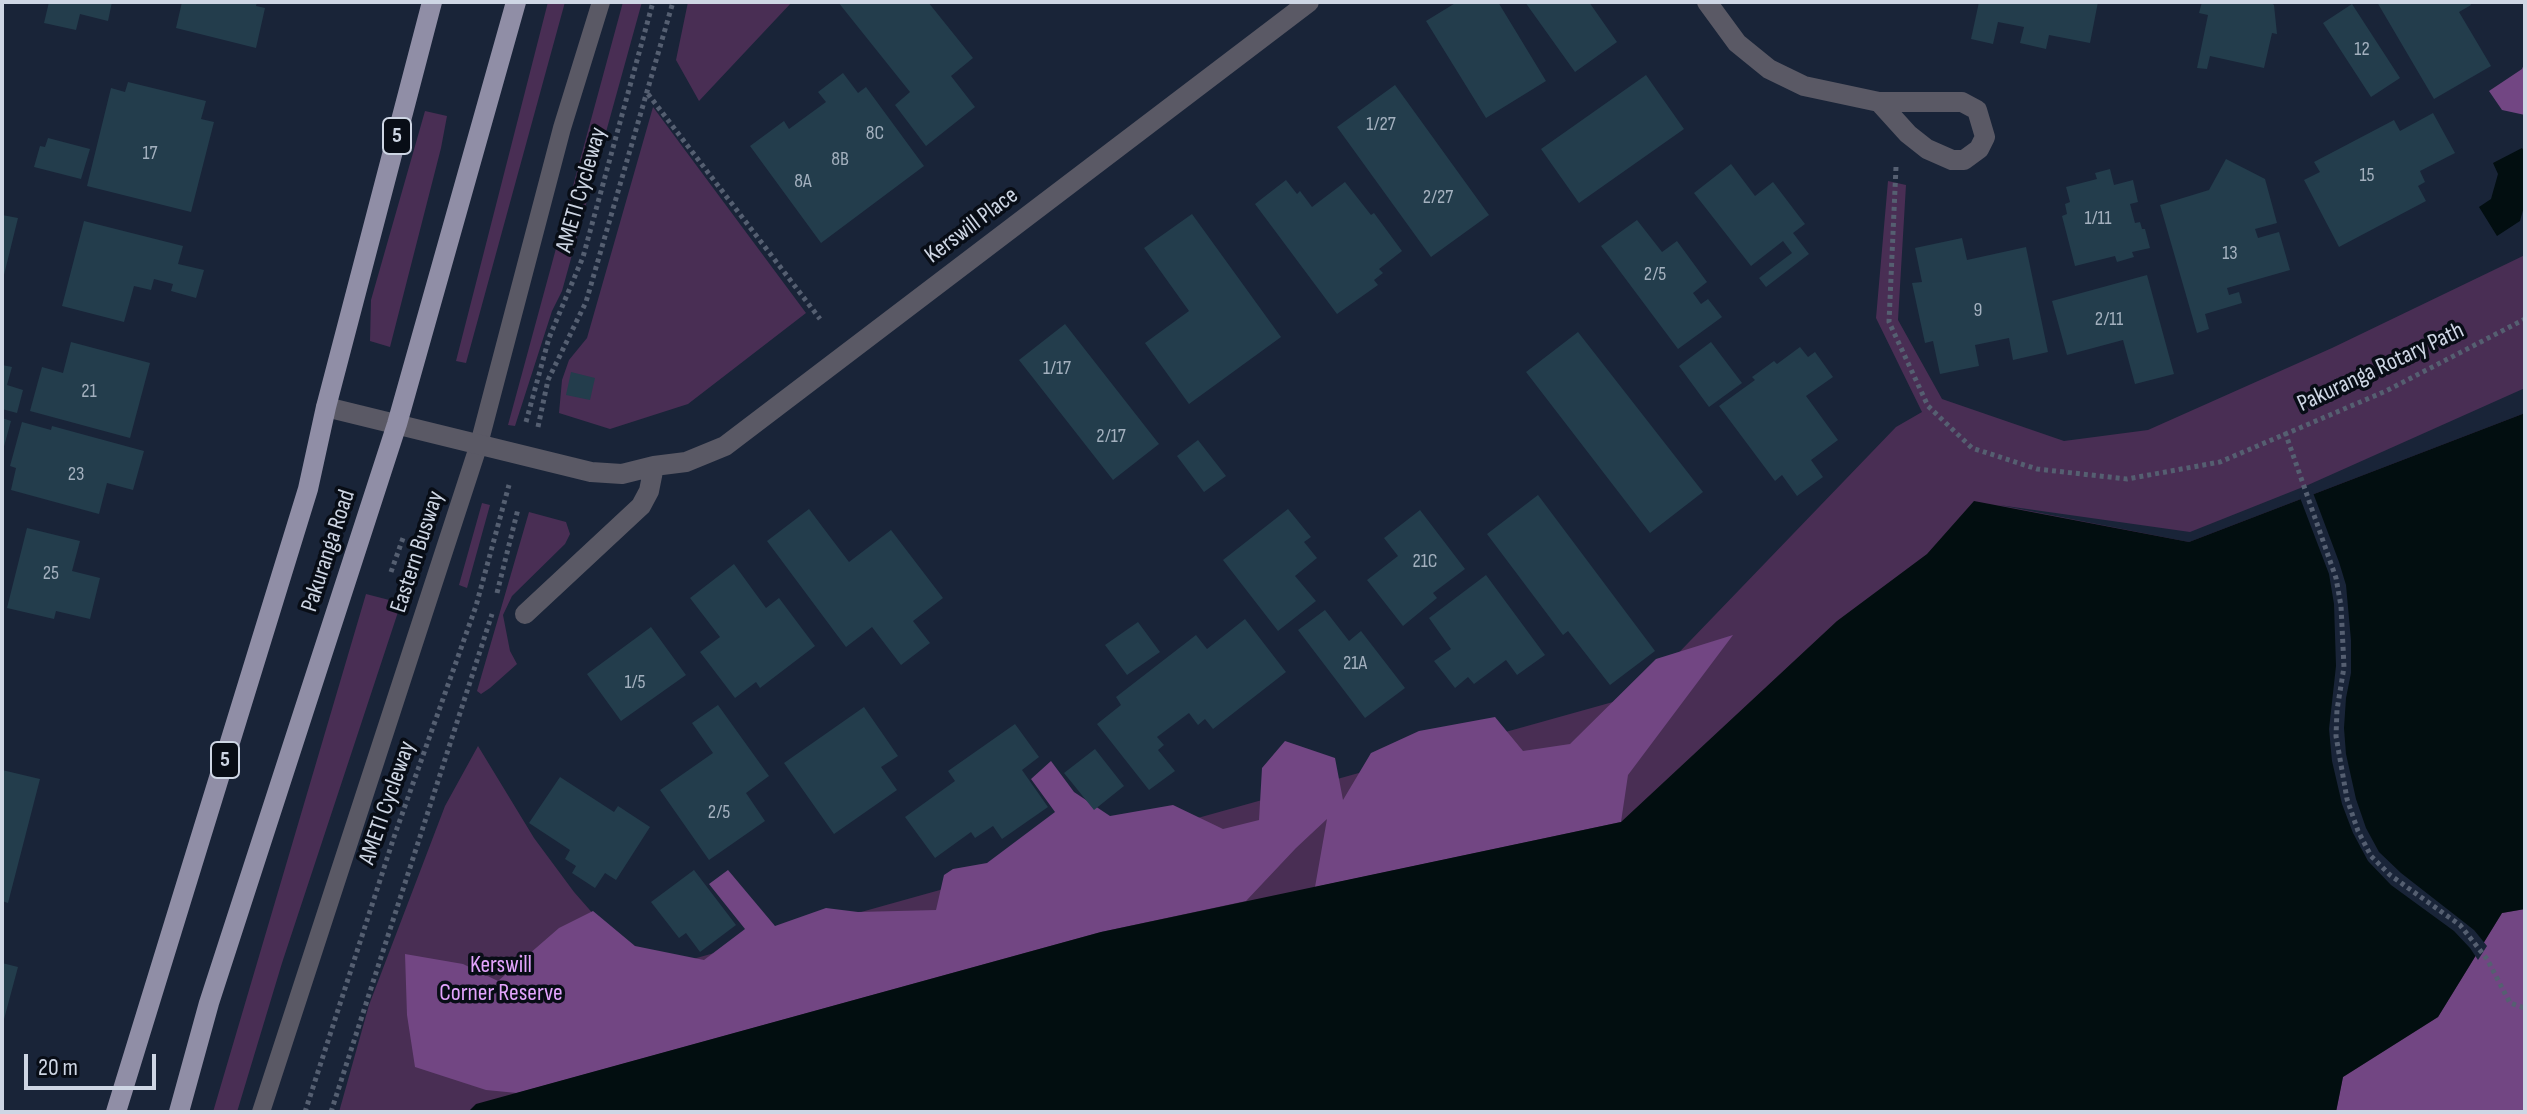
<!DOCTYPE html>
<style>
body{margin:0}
#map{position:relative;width:2527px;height:1114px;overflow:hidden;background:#192438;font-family:"Sofia Sans Condensed",sans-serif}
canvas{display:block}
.frame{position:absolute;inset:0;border:4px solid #ced6e4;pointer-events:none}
.scale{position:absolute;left:24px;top:1054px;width:132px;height:36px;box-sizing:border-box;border:4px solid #ced6e4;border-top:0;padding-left:10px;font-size:24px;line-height:28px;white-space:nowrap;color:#ced6e4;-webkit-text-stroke:6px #080d16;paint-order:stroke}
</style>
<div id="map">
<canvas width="2527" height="1114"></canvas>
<div class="frame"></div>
<div class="scale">20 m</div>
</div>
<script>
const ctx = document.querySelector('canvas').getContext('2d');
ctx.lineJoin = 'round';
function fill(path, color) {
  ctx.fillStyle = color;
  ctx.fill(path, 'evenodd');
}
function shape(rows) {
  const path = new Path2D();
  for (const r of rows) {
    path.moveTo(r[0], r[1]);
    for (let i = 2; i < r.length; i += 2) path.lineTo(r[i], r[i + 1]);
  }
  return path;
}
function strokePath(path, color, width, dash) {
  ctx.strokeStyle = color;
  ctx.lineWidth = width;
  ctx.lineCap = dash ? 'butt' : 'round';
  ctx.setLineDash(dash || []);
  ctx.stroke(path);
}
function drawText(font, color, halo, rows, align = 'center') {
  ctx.font = font + ' "Sofia Sans Condensed",sans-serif';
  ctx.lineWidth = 7;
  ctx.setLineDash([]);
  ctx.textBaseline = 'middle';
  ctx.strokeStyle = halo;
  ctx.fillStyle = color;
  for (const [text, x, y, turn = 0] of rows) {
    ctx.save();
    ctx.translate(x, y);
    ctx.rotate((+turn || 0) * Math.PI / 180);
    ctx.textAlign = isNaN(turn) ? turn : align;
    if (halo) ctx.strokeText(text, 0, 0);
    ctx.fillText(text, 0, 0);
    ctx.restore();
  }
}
fill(shape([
 [548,2,565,2,466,363,456,361],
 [623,2,642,2,562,291,552,311,515,426,508,425],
 [688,2,792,2,699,101,676,60],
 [653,107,806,313,688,404,610,429,559,413,562,380,569,360,587,338],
 [425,111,447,116,441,148,390,347,370,341,371,300],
 [1888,181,1906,185,1898,320,1942,399,2064,441,2148,430,2332,348,2525,255,2525,388,2308,485,2190,532,1999,505,2189,542,2525,413,2525,1112,339,1112,369,1005,445,806,478,746,534,838,574,892,617,941,675,964,1638,695,1896,427,1922,412,1876,318],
 [482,503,490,505,467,588,459,585],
 [529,512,566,522,570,534,565,544,512,596,503,615,510,651,517,664,490,688,481,694,477,691],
 [366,594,401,603,282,963,237,1112,213,1112]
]), '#492e54');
fill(shape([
 [2525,62,2525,115,2502,110,2489,91,2522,69],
 [1733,635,1628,775,1621,822,1315,887,1327,819,1296,848,1246,901,1101,932,517,1093,486,1090,415,1067,407,1015,405,954,463,964,498,981,559,928,593,911,635,946,704,960,745,929,709,884,728,870,775,926,826,908,858,912,936,910,944,875,953,869,987,863,1055,812,1031,779,1051,761,1074,792,1110,816,1173,805,1223,829,1259,820,1262,768,1285,741,1335,758,1343,800,1371,753,1419,731,1495,717,1523,751,1570,744,1656,659],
 [2525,909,2525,1109,2518,1112,2336,1112,2343,1077,2438,1017,2502,913]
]), '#724683');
fill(shape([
 [2522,148,2525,153,2525,203,2520,221,2497,236,2479,207,2491,199,2498,174,2493,163],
 [2525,413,2525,909,2502,913,2438,1017,2343,1077,2336,1112,468,1112,476,1104,1101,932,1621,822,1837,621,1927,554,1974,501,2189,542]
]), '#020e10');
fill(shape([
 [2312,490,2339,562,2346,585,2351,640,2351,673,2346,698,2344,728,2346,754,2356,799,2366,828,2379,852,2401,873,2474,930,2487,946,2478,960,2470,948,2454,931,2391,885,2368,861,2353,833,2342,804,2332,761,2329,729,2336,666,2334,604,2329,574,2299,495]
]), '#192438');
fill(shape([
 [49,2,112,2,108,21,80,14,76,30,44,23],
 [182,2,257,2,256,6,265,8,256,48,176,28],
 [838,2,928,2,973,58,951,76,975,107,926,146,895,105,910,92],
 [1457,2,1498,2,1546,81,1486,118,1426,21],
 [1525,2,1589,2,1617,42,1575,72],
 [1979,2,2098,2,2090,43,2049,35,2046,49,2020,43,2024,27,1998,22,1993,44,1971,39],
 [2202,2,2270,2,2274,5,2277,34,2272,33,2264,68,2210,56,2207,69,2197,68,2208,15,2199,13],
 [2377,2,2470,2,2471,5,2459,12,2491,66,2434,99],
 [2352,4,2400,78,2371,97,2323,23],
 [843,73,858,93,866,87,924,166,821,243,750,146,784,121,789,129,826,102,818,92],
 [1646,75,1684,129,1579,203,1541,149],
 [128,82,206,101,201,119,214,122,191,212,87,186,111,88,125,92],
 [1395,85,1489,215,1431,257,1337,127],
 [2433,113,2455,153,2420,171,2425,182,2418,186,2426,201,2339,247,2304,180,2320,172,2314,162,2394,120,2400,131],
 [48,138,90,149,81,179,34,167,40,146,45,147],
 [2226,159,2265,179,2277,223,2255,229,2258,238,2279,232,2290,270,2227,288,2229,295,2239,292,2242,303,2205,314,2209,329,2197,333,2160,205,2209,190],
 [1731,164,1755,196,1773,182,1805,224,1793,233,1809,254,1766,287,1759,278,1792,253,1783,241,1751,266,1694,193],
 [2110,169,2114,185,2133,180,2138,202,2130,204,2135,223,2140,222,2142,229,2145,229,2150,248,2132,252,2134,257,2117,262,2115,256,2075,266,2062,216,2067,214,2065,204,2070,202,2066,187,2097,179,2095,173],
 [1286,180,1297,194,1300,191,1312,207,1345,182,1371,215,1374,213,1402,251,1379,269,1383,273,1374,280,1378,285,1337,314,1255,204],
 [1192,214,1281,337,1189,404,1145,343,1189,311,1144,248],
 [2,215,18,218,3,279,2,279],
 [1637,220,1662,252,1677,241,1707,282,1693,293,1701,304,1708,299,1722,317,1678,349,1601,246],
 [84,221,183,246,178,264,204,270,196,298,171,291,173,284,154,279,151,290,134,286,124,322,62,306],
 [1962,238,1967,260,2026,247,2048,352,2013,360,2009,338,1975,345,1979,366,1940,374,1933,341,1925,343,1912,283,1922,282,1915,248],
 [2147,275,2174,374,2135,384,2123,340,2067,355,2052,301],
 [1065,324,1159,444,1113,480,1019,360],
 [1578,332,1703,492,1650,533,1526,372],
 [71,342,150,363,130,438,30,411,42,367,63,373],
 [1711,342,1742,383,1709,407,1679,366],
 [1800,347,1808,357,1815,352,1833,377,1806,396,1838,440,1811,460,1823,477,1797,496,1782,475,1775,481,1719,406,1755,380,1752,377,1774,361,1777,364],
 [2,365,12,367,7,385,23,390,17,413,2,409],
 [571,372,595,378,590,400,566,395],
 [2,418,11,421,3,450,2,450],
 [22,422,51,430,52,426,144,451,133,490,107,483,99,514,11,490,16,468,10,466],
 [1198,440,1226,476,1204,492,1177,456],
 [1538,495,1655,651,1610,685,1568,631,1563,635,1487,534],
 [809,509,849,562,891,530,943,598,913,621,930,643,901,665,872,627,846,647,767,541],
 [1288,509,1311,537,1304,542,1317,558,1295,576,1316,601,1278,631,1223,560],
 [1420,510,1465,569,1433,593,1437,598,1403,626,1367,580,1398,556,1384,538],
 [27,528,80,541,72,571,100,578,90,619,56,611,54,619,7,608],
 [734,564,766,608,779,598,815,646,760,688,756,682,735,698,700,652,720,637,690,598],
 [1486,575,1545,655,1517,675,1506,660,1474,684,1468,677,1455,688,1434,661,1451,649,1429,618],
 [1325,610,1349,641,1361,631,1405,688,1365,718,1298,630],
 [1245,619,1286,672,1213,729,1205,719,1198,725,1189,713,1157,737,1164,745,1158,750,1175,771,1149,790,1097,724,1121,705,1116,697,1196,635,1207,649],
 [1138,622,1160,652,1127,675,1105,645],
 [651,627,686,675,621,721,587,674],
 [718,705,769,776,746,793,765,821,709,860,660,790,713,753,692,723],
 [864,707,898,756,881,767,897,790,834,834,784,763],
 [1015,724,1039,757,1022,770,1048,807,1002,839,993,826,975,838,971,832,935,858,905,817,955,781,948,771],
 [1095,749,1124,786,1094,810,1064,773],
 [2,770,40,779,8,903,2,901],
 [560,777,614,812,618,806,650,827,616,880,605,873,595,888,572,873,576,866,565,859,570,850,529,823],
 [694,870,736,925,700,952,686,933,679,938,651,902],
 [2,963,18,967,3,1023,2,1023]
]), '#233d4c');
strokePath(shape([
 [648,94,820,319],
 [1896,167,1889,322,1928,406,1972,448,2037,469,2127,479,2220,462,2386,391,2525,319],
 [526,422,549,338,583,257,653,2],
 [538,427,548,380,586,302,673,2],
 [2285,432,2336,578,2341,606,2344,667,2337,710,2336,736,2347,799,2358,831,2371,856,2390,875,2460,925,2487,959,2510,1003,2525,1008],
 [391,572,403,538],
 [497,593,518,509],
 [305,1112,394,837,476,606,509,485],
 [331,1112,492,614]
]), '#555f71', 5, [4, 4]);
strokePath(shape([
 [261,1112,479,444,562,128,601,2]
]), '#5a5965', 18);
strokePath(shape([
 [1707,2,1737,43,1769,69,1804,86,1879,102,1962,102,1977,110,1985,137,1979,149,1964,160,1952,160,1927,149,1908,134,1879,102],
 [326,407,591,472,622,474,654,466,686,462,725,446,1309,2],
 [525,614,641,506,649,491,654,466]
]), '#5a5965', 20);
strokePath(shape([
 [116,1112,308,489,326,407,432,2],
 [179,1112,209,1003,397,424,516,2]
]), '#908ea6', 20);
drawText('20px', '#a3b0be', null, [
 ["12",2362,50],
 ["1/27",1381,125],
 ["8C",875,134],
 ["17",150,154],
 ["8B",840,160],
 ["15",2367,176],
 ["8A",803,182],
 ["2/27",1438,198],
 ["1/11",2098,219],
 ["13",2230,254],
 ["2/5",1655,275],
 ["9",1978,311],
 ["2/11",2109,320],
 ["1/17",1057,369],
 ["21",89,392],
 ["2/17",1111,437],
 ["23",76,475],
 ["21C",1425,562],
 ["25",51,574],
 ["21A",1355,664],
 ["1/5",635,683],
 ["2/5",719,813]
]);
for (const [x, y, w] of [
 [397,136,28],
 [225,760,28]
]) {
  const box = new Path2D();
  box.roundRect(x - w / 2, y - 18, w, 36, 6);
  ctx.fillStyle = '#080d16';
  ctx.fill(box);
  strokePath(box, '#ced6e4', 2);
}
drawText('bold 22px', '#ced6e4', null, [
 ["5",397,136],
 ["5",225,760]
]);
drawText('24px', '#ced6e4', '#080d16', [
 ["AMETI Cycleway",582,190,-74],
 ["Kerswill Place",972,226,-37],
 ["Pakuranga Rotary Path",2381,368,-25],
 ["Pakuranga Road",329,551,-72],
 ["Eastern Busway",418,552,-72],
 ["AMETI Cycleway",388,803,-71]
]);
drawText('24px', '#e3a4fd', '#080d16', [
 ["Kerswill",501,966],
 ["Corner Reserve",501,994]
]);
</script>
